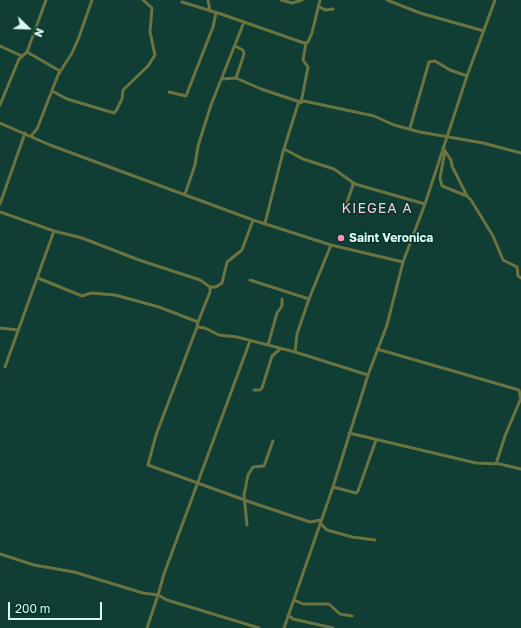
<!DOCTYPE html>
<style>
body{margin:0}
#map{position:relative;width:521px;height:628px;overflow:hidden;background:#103e35;font-family:"Golos Text",sans-serif}
canvas{display:block}
.north{position:absolute;left:8px;top:8px;width:40px;height:40px;-webkit-text-stroke:3px #02342b;paint-order:stroke;rotate:113deg;font-size:11px;font-weight:700;line-height:16px;text-align:center;color:#ddfaf2}
.north::after{content:'';display:block;margin:auto;width:14px;height:18px;background:#ddfaf2;clip-path:polygon(50% 0,100% 100%,50% 72%,0 100%)}
.scale{position:absolute;left:8px;top:602px;width:94px;height:18px;box-sizing:border-box;border:2px solid #ddfaf2;border-top:0;padding-left:5px;font-size:12px;line-height:14px;white-space:nowrap;color:#ddfaf2;-webkit-text-stroke:3px #02342b;paint-order:stroke}
</style>
<div id="map">
<canvas width="521" height="628"></canvas>
<div class="north">N</div>
<div class="scale">200 m</div>
</div>
<script>
const ctx = document.querySelector('canvas').getContext('2d');
ctx.lineJoin = 'round';
function shape(rows) {
  const path = new Path2D();
  for (const r of rows) {
    path.moveTo(r[0], r[1]);
    for (let i = 2; i < r.length; i += 2) path.lineTo(r[i], r[i + 1]);
  }
  return path;
}
function strokePath(path, color, width, dash) {
  ctx.strokeStyle = color;
  ctx.lineWidth = width;
  ctx.lineCap = dash ? 'butt' : 'round';
  ctx.setLineDash(dash || []);
  ctx.stroke(path);
}
function drawText(font, color, halo, rows, align = 'center') {
  ctx.font = font + ' "Golos Text",sans-serif';
  ctx.lineWidth = 3;
  ctx.setLineDash([]);
  ctx.textBaseline = 'middle';
  ctx.strokeStyle = halo;
  ctx.fillStyle = color;
  for (const [text, x, y, turn = 0] of rows) {
    ctx.save();
    ctx.translate(x, y);
    ctx.rotate((+turn || 0) * Math.PI / 180);
    ctx.textAlign = isNaN(turn) ? turn : align;
    if (halo) ctx.strokeText(text, 0, 0);
    ctx.fillText(text, 0, 0);
    ctx.restore();
  }
}
strokePath(shape([
 [46,0,27,52,60,71],
 [208,0,210,11],
 [281,0,292,3,302,0],
 [387,0,420,13,484,31],
 [182,2,221,14,304,43,308,42,312,33,320,0],
 [318,6,325,10,333,9],
 [0,46,22,56],
 [235,46,243,50,244,54,236,78],
 [222,79,236,78,261,89,300,102],
 [52,91,67,99,114,113,116,111,122,99,123,90,148,66,155,55,150,32,152,8,143,0],
 [169,92,186,96,213,27,216,13],
 [300,102,302,98,308,67,303,60,306,43],
 [0,105,19,59,27,52],
 [0,123,50,145,253,220,331,245,403,262],
 [410,128,429,62,435,61,450,70,467,76],
 [31,136,37,129,58,75,72,53,79,37,92,0],
 [443,147,445,151,440,178,442,186,467,196,471,200,493,236,503,260,517,267,518,276,521,278],
 [284,149,303,159,334,169,355,184,425,204],
 [445,151,451,160,452,166,467,196],
 [185,194,195,165,198,146,211,105,244,22],
 [0,204,25,133],
 [346,205,353,185,352,182],
 [0,212,54,231,82,238,139,260,200,280,210,287,210,292,198,322],
 [265,223,283,152,298,104,304,101,374,116,394,125,420,132,483,143,521,153],
 [38,278,82,296,91,293,115,295,159,307,198,322,197,327,205,328,219,335,237,337,295,352,368,375],
 [250,280,309,299,331,245],
 [210,287,216,287,222,283,227,262,242,250,253,220],
 [197,327,156,435,148,465,250,502,310,522,321,520],
 [0,328,18,330],
 [268,345,277,313,282,306,282,299],
 [377,349,519,390,521,400],
 [295,352,297,334,309,299],
 [5,367,54,231],
 [254,390,260,390,262,388,272,356,280,349],
 [349,433,476,463,500,464,521,469],
 [496,464,505,436,521,398],
 [333,487,356,493,358,491,376,440],
 [320,523,327,530,352,537,375,540],
 [247,525,244,495,248,475,253,467,264,466,273,441],
 [0,554,34,565,74,572,143,593,158,595,164,574,250,341],
 [294,600,303,604,329,604,340,614,352,616],
 [288,615,293,619,333,628],
 [147,628,158,595,167,600,259,628],
 [284,628,333,487,368,375,387,325,403,262,425,204,467,76,495,0]
]), '#6b7340', 3);
for (const [x, y, r, color] of [
 [341,238,4,"#ff8eba"]
]) {
  const dot = new Path2D();
  dot.arc(x, y, r, 0, 2 * Math.PI);
  ctx.fillStyle = color;
  ctx.fill(dot);
  strokePath(dot, '#02342b', 1.5);
}
drawText('bold 12px', '#ddfaf2', '#02342b', [
 ["Saint Veronica",349,238]
], 'left');
ctx.letterSpacing = '1px';
drawText('14px', '#fbc9d9', '#02342b', [
 ["KIEGEA A",377,209]
]);
ctx.letterSpacing = '0px';
</script>
